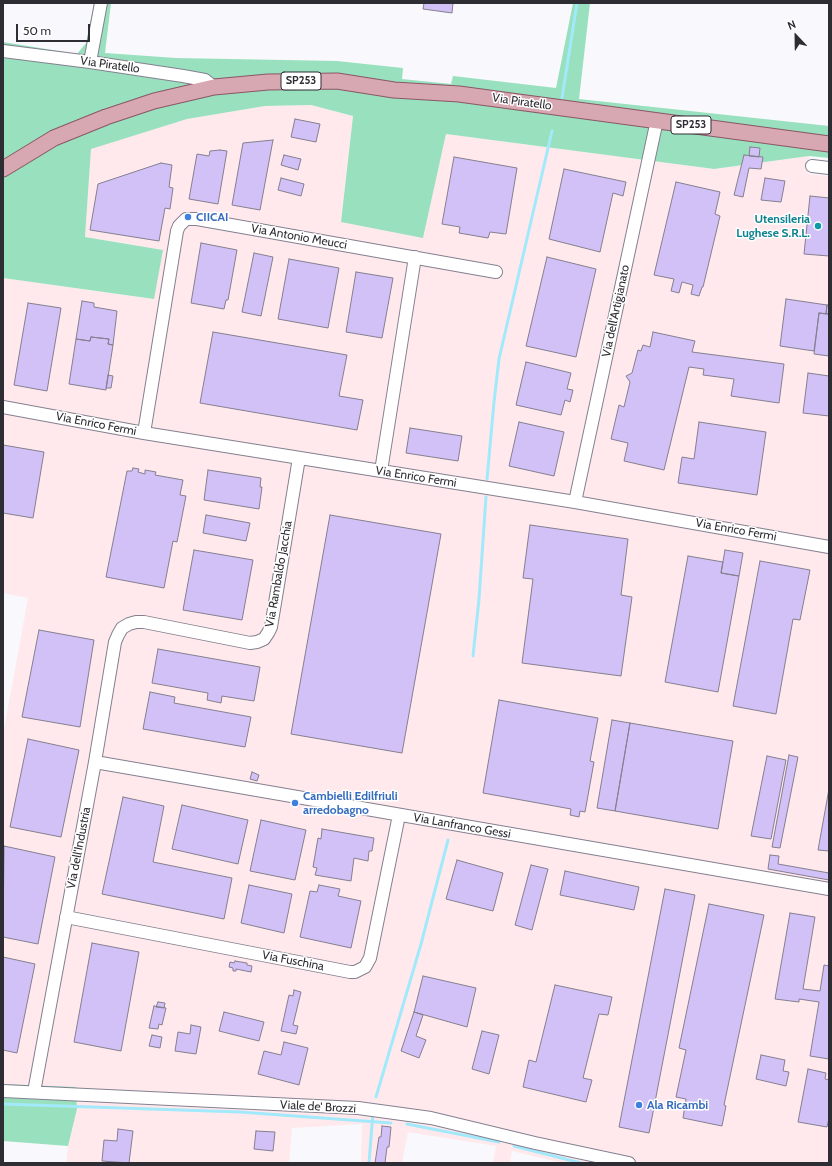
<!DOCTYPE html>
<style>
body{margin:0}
#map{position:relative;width:832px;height:1166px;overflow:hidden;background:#f9f8fc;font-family:Cabin,sans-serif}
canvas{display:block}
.frame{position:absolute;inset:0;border:4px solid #2f2d34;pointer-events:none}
.north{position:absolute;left:776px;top:16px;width:40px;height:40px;-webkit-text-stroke:3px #fff;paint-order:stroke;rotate:338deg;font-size:11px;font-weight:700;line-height:16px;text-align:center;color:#2f2d34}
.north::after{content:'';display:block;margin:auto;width:14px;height:18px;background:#2f2d34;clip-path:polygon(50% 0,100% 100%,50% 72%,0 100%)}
.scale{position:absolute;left:16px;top:24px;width:74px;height:18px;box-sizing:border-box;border:2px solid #2f2d34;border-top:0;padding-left:5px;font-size:12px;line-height:14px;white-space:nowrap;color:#2f2d34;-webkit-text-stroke:3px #fff;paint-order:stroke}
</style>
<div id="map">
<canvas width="832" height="1166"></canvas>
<div class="frame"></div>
<div class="north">N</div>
<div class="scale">50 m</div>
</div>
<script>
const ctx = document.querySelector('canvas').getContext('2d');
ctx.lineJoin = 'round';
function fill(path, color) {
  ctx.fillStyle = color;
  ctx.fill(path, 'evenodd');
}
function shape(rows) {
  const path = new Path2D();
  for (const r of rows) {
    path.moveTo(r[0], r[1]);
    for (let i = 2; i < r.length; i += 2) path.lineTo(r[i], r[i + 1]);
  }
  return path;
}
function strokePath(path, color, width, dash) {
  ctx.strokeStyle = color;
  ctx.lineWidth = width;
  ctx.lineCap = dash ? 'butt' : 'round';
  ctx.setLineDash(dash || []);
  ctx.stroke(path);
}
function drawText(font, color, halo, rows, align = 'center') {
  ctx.font = font + ' Cabin,sans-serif';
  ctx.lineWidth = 3;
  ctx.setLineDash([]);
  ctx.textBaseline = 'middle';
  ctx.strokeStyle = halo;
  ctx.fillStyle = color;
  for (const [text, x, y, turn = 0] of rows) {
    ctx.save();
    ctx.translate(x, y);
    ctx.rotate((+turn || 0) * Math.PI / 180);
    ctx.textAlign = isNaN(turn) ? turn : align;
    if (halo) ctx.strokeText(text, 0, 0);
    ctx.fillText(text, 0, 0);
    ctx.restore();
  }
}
fill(shape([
 [311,105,353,116,341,221,423,237,446,134,714,169,809,156,808,174,829,176,829,1163,562,1163,512,1151,510,1163,493,1163,496,1146,408,1132,402,1163,361,1163,362,1124,292,1128,289,1163,66,1163,68,1146,77,1109,76,1088,3,1084,3,735,28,598,3,593,3,278,153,299,163,250,85,237,91,148,187,119,265,106]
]), '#ffe9ec');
fill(shape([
 [94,3,111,3,105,53,176,58,337,61,403,68,402,79,451,84,453,76,556,88,573,3,590,3,579,99,829,126,829,158,809,156,714,169,446,134,423,238,341,222,353,116,311,105,265,106,187,119,91,149,85,237,163,250,154,299,3,278,3,42,77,54,86,43],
 [3,1084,76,1087,77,1109,68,1146,3,1141]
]), '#99e1be');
strokePath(shape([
 [562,98,577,3],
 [487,479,494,402,499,359,552,131],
 [473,656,479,599,486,497],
 [376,1097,421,944,448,840],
 [3,1104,240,1112,391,1123],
 [407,1124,499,1142],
 [514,1146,581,1163],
 [369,1163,373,1112]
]), '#a2e9fb', 3);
const building = shape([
 [424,3,453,3,452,13,423,9,424,3],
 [295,119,320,124,316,142,291,137,295,119],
 [273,140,260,210,232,205,243,143,273,140],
 [750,147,760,148,759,157,749,156,750,147],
 [220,150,227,151,218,204,189,199,197,154,209,156,210,151,220,150],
 [284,155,301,159,298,170,281,165,284,155],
 [744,155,763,157,761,169,749,168,743,197,734,195,744,155],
 [454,157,517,168,506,234,490,232,488,238,459,233,460,227,442,224,454,157],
 [161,163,172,165,169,187,173,188,170,209,165,208,159,241,90,230,98,184,161,163],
 [564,169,626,182,623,196,613,193,600,252,549,239,564,169],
 [281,178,304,184,301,196,278,190,281,178],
 [765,178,785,181,781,202,761,200,765,178],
 [676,182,720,192,715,214,720,216,703,287,702,287,699,296,691,294,693,285,682,282,679,293,671,291,674,279,654,275,676,182],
 [810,196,829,198,829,256,804,254,810,196],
 [201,243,237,250,228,300,226,300,224,309,191,303,201,243],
 [254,253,273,257,261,316,242,312,254,253],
 [547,257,596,269,576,357,526,346,547,257],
 [289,259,339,268,328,328,278,319,289,259],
 [356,272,393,278,382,338,346,332,356,272],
 [786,299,827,305,826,314,819,313,814,351,780,346,786,299],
 [82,301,94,303,94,307,117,311,113,345,108,344,109,339,91,337,90,341,76,339,82,301],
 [28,303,61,308,47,391,14,385,28,303],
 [827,305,829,305,829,314,826,314,827,305],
 [819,313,829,314,829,356,814,354,819,313],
 [213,332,347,355,339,396,363,400,357,430,200,403,213,332],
 [653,332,695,341,692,352,784,364,779,403,731,396,734,379,703,375,704,369,689,367,664,470,624,461,628,443,611,439,619,405,624,407,630,382,626,376,632,373,638,350,641,351,643,345,650,347,653,332],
 [91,337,109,339,108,344,113,345,106,390,69,384,76,339,90,341,91,337],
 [526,362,571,373,567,389,573,390,570,402,565,400,561,415,516,405,526,362],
 [808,373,829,376,829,416,803,413,808,373],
 [108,375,113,376,111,388,106,388,108,375],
 [519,422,564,432,554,476,509,466,519,422],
 [699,422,766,432,757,495,678,483,682,457,694,459,699,422],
 [410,428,462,436,458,461,406,453,410,428],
 [3,445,44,452,33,518,3,513,3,445],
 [133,468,139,469,138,472,145,474,145,470,156,472,155,475,183,480,180,495,186,496,177,542,173,541,164,588,106,577,127,471,132,471,133,468],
 [208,470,261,478,260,487,262,487,259,509,204,500,208,470],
 [206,515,250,523,246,541,203,533,206,515],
 [330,515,441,534,402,753,291,734,330,515],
 [530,525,628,539,621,595,632,597,621,676,522,663,533,579,523,578,530,525],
 [194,550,253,560,242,620,183,610,194,550],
 [725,550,743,553,739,576,721,573,725,550],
 [688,556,723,562,721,573,739,576,718,692,665,682,688,556],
 [760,561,810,570,800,620,793,619,776,714,733,706,760,561],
 [39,630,94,640,80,727,22,717,39,630],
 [158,649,260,667,254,701,222,696,221,703,207,700,208,693,152,683,158,649],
 [150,692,175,697,174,703,251,717,245,747,143,729,150,692],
 [499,700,598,718,590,761,594,762,585,812,580,811,579,817,570,815,571,809,483,793,499,700],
 [612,720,630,723,615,811,597,808,612,720],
 [630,723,733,741,718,829,615,811,630,723],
 [28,739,79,750,61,837,10,827,28,739],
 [789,755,798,757,780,848,772,847,789,755],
 [767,756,786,760,771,839,751,836,767,756],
 [252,772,259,775,257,781,250,779,252,772],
 [829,789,829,851,818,850,829,789],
 [123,797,164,806,153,862,232,878,224,919,102,894,123,797],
 [182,805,248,820,238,864,172,849,182,805],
 [261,820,306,830,295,880,250,871,261,820],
 [322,829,374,838,372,851,369,851,368,861,354,858,351,881,315,875,317,868,313,867,318,838,321,839,322,829],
 [4,846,55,857,38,944,3,937,4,846],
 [770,855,779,856,778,864,829,873,829,880,768,869,770,855],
 [457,860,503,873,493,911,446,899,457,860],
 [531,865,548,869,532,930,515,925,531,865],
 [565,871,639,887,634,910,560,895,565,871],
 [249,885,292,894,284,933,241,923,249,885],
 [319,885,340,889,338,896,361,901,351,948,300,937,310,891,317,892,319,885],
 [665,889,695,895,649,1133,619,1127,665,889],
 [709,904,764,915,724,1105,726,1106,722,1126,683,1118,686,1099,676,1097,686,1050,679,1048,709,904],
 [790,913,815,917,803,989,820,991,824,965,829,966,829,1059,810,1056,819,1002,799,999,799,1002,775,999,790,913],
 [92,943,139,952,121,1051,74,1042,92,943],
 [3,957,35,964,17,1053,3,1050,3,957],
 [235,961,247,963,247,965,252,966,251,972,236,969,236,971,233,971,233,968,229,967,230,962,234,963,235,961],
 [423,976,476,988,467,1027,414,1012,423,976],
 [555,985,612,997,608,1015,599,1014,583,1078,592,1080,586,1102,523,1087,529,1060,536,1062,555,985],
 [294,990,301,992,293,1025,298,1026,296,1034,281,1031,289,995,293,996,294,990],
 [158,1002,165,1003,164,1008,156,1007,158,1002],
 [154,1006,166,1008,162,1025,159,1024,158,1029,149,1028,154,1006],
 [224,1012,264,1022,259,1041,219,1031,224,1012],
 [414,1012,423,1015,416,1036,426,1040,419,1058,401,1051,414,1012],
 [191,1025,201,1027,196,1054,175,1051,178,1032,190,1034,191,1025],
 [482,1031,499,1035,489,1074,472,1069,482,1031],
 [152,1035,162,1037,160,1048,149,1046,152,1035],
 [284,1042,308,1048,299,1085,258,1074,264,1051,281,1055,284,1042],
 [761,1055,785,1060,783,1071,789,1072,786,1086,756,1079,761,1055],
 [808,1069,826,1073,825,1079,829,1080,829,1118,827,1127,798,1122,808,1069],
 [382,1126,391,1127,389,1147,387,1147,385,1163,375,1163,379,1137,381,1137,382,1126],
 [118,1129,133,1131,129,1163,102,1161,104,1140,117,1141,118,1129],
 [256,1131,275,1132,273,1151,254,1149,256,1131]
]);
fill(building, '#d1c1f6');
strokePath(building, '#858091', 1);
const minor = shape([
 [3,51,90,62,183,76,205,80,214,87],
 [90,62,101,3],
 [812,166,829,168],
 [3,407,144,433,575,502,829,547],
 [144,433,177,231,179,226,186,219,197,219,496,272],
 [381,471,415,257],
 [575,502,657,120],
 [95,762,829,889],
 [66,917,350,972,355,972,365,967,370,958,399,815],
 [3,1091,358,1108,431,1118,535,1143,629,1163],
 [34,1092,95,762,115,642,118,635,122,628,129,624,136,622,144,622,250,643,257,642,264,639,268,633,271,627,299,458]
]);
const major = shape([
 [3,169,54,138,106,117,154,101,214,87,268,82,337,81,394,90,459,94,829,144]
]);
strokePath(minor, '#848090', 14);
strokePath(major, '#8b5665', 17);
strokePath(minor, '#fff', 12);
strokePath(major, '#d7a7b2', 15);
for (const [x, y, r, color] of [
 [188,217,4,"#3f7fe0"],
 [818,226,4,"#0f9aa8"],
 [295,803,4,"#3f7fe0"],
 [639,1105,4,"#3f7fe0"]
]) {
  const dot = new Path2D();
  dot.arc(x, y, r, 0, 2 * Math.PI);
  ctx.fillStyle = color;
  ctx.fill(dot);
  strokePath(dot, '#fff', 1.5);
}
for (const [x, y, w] of [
 [301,81,40],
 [691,125,40]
]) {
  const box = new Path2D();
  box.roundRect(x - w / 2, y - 9, w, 18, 3);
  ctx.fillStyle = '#fff';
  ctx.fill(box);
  strokePath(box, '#2f2d34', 1);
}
drawText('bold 11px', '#2f2d34', null, [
 ["SP253",301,81],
 ["SP253",691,125]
]);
drawText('12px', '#2f2d34', '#fff', [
 ["Via Piratello",110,65,8],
 ["Via Piratello",522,102,8],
 ["Via Antonio Meucci",299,237,10],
 ["Via dell'Artigianato",616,311,-78],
 ["Via Enrico Fermi",96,424,11],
 ["Via Enrico Fermi",416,477,9],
 ["Via Enrico Fermi",736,530,10],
 ["Via Rambaldo Jacchia",279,574,-80],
 ["Via Lanfranco Gessi",462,826,10],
 ["Via dell'Industria",79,848,-79],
 ["Via Fuschina",293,961,11],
 ["Viale de' Brozzi",318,1107,3]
]);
drawText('bold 12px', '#366cbe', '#fff', [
 ["CIICAI",196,217],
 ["Cambielli Edilfriuli",303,796],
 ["arredobagno",303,810],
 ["Ala Ricambi",647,1105]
], 'left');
drawText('bold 12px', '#0d838f', '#fff', [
 ["Utensileria",810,219],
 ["Lughese S.R.L.",810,233]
], 'right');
</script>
